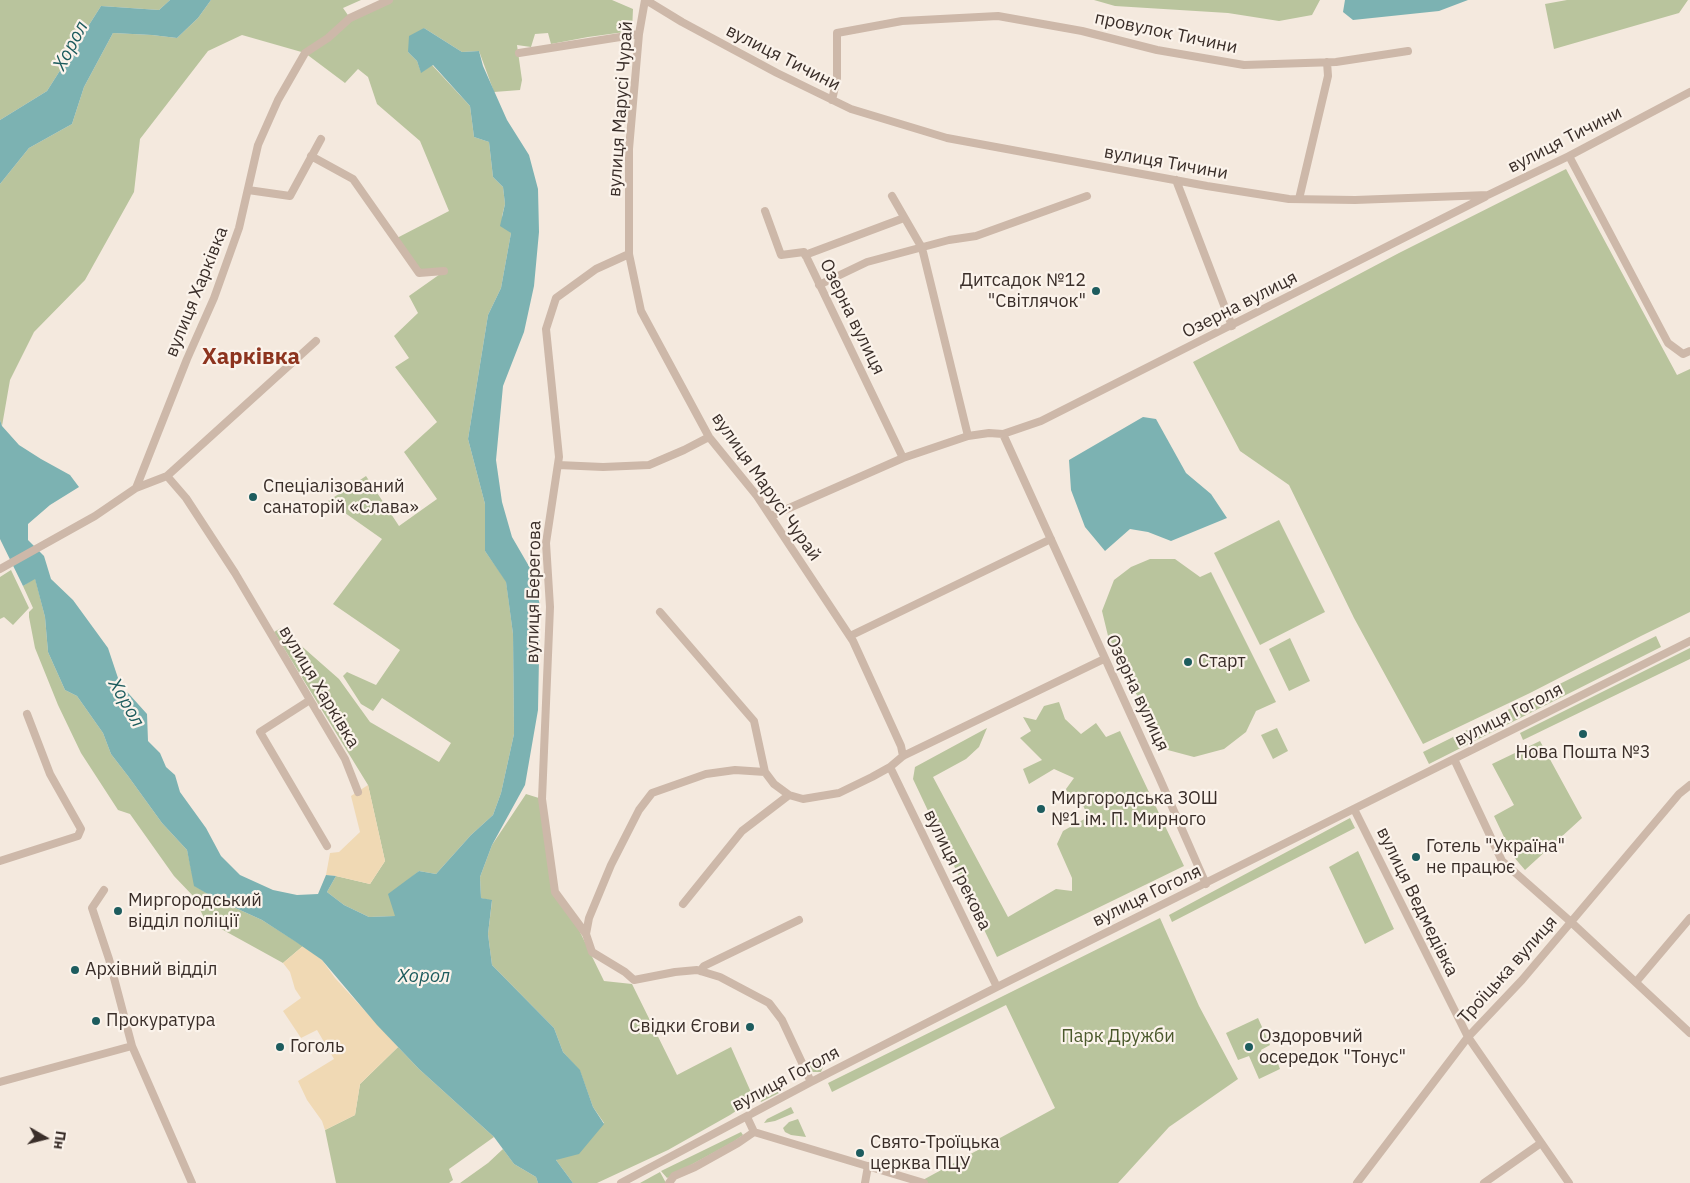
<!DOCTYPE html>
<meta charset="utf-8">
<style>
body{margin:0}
#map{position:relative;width:1690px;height:1183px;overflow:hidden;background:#f4e9de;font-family:"IBM Plex Sans",sans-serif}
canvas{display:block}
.north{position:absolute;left:20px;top:1113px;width:50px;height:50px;-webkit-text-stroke:4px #fbf3eb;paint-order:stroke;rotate:98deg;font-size:14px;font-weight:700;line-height:20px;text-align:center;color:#3a2e29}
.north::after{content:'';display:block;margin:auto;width:18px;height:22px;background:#3a2e29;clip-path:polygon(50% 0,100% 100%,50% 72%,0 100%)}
</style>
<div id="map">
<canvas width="1690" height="1183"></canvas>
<div class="north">Пн</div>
</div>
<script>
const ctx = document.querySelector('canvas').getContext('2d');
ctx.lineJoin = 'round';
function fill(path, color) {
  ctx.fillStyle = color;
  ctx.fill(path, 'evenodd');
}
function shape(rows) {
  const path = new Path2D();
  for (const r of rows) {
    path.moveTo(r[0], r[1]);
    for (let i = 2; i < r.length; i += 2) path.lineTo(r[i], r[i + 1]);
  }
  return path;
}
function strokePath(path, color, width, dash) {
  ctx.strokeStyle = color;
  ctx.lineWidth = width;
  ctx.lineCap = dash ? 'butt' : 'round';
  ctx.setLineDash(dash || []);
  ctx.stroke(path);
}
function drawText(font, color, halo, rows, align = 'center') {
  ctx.font = font + ' "IBM Plex Sans",sans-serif';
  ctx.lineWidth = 4.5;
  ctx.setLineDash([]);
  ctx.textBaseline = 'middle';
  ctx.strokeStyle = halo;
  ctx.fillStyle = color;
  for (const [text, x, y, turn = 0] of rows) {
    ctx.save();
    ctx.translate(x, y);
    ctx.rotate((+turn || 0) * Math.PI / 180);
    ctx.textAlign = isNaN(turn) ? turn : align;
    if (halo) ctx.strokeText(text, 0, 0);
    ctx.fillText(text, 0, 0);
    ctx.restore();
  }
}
fill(shape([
 [0,0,170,0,159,10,101,6,47,91,0,120],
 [211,0,361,0,343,8,350,18,389,0,612,0,633,9,632,31,588,37,551,44,548,33,535,34,531,47,517,45,522,80,520,90,494,92,479,51,462,52,424,28,408,52,417,61,421,72,432,65,470,106,474,137,489,142,493,177,503,187,505,204,502,216,511,233,501,288,488,315,468,439,485,504,485,551,506,581,513,634,514,734,501,793,493,815,471,835,436,874,419,871,407,881,395,916,369,917,344,905,327,892,336,876,370,884,385,861,368,785,274,632,281,628,339,679,370,722,439,762,451,743,382,698,373,711,361,704,343,676,347,672,376,685,400,650,333,604,382,539,328,501,366,476,399,526,437,499,404,452,437,422,395,367,409,358,394,336,418,313,409,296,443,272,419,273,395,239,449,211,420,141,377,104,368,77,358,69,345,83,305,53,242,35,208,51,140,139,134,192,85,280,34,332,10,380,2,426,0,420,0,184,29,148,72,124,84,87,113,33,152,35,177,38,198,18],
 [1094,0,1320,0,1312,15,1279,21,1228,13,1115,6],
 [1567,0,1688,0,1679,13,1554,49,1545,4],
 [1566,169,1677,375,1690,369,1690,612,1641,636,1530,693,1423,744,1354,618,1289,485,1240,451,1193,362,1399,253],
 [1279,520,1325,612,1260,645,1214,553],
 [1150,559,1175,559,1200,577,1211,572,1276,702,1256,711,1246,732,1224,749,1194,757,1164,749,1109,640,1102,611,1114,580,1131,567],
 [11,570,29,608,13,625,4,617,0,619,0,577],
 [35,578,45,617,48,652,65,690,77,696,103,733,111,754,128,776,162,823,187,850,195,886,218,900,262,920,303,946,283,963,205,920,194,897,174,876,130,814,118,810,81,753,58,705,35,648,29,617,29,612,33,608,23,586],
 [1656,636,1661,647,1429,764,1423,752],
 [1290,638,1310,681,1289,691,1269,649],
 [1690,648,1690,659,1523,740,1520,733],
 [1059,702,1065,719,1081,734,1096,723,1106,737,1120,731,1184,866,997,957,913,779,915,767,987,728,979,747,966,759,933,777,1008,917,1056,889,1072,891,1072,878,1057,844,1063,831,1088,817,1083,805,1072,805,1066,789,1074,778,1054,769,1029,784,1023,769,1042,760,1020,738,1031,731,1023,717,1036,720,1044,706],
 [1277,728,1288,751,1273,759,1261,735],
 [1540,741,1582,818,1525,870,1513,856,1494,816,1514,805,1492,764],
 [526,794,542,799,555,892,580,932,604,981,632,984,677,1075,731,1047,754,1099,730,1115,668,1150,597,1183,573,1183,556,1160,604,1123,593,1107,580,1071,563,1052,554,1028,492,965,488,934,492,901,481,898,480,877,492,845],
 [1350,818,1355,828,1172,922,1169,915],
 [1358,851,1394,929,1365,944,1329,867],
 [1160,918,1199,1006,1238,1079,1169,1127,1118,1183,925,1183,921,1181,1055,1108,1006,1005,832,1092,828,1083],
 [1258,1018,1270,1045,1261,1050,1267,1065,1277,1061,1280,1069,1259,1079,1249,1056,1238,1060,1226,1033],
 [398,1047,419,1069,494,1137,449,1169,453,1180,449,1183,336,1183,325,1130,355,1115,360,1084],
 [820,1059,823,1067,821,1072,812,1072,807,1065],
 [781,1080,784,1088,779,1093,761,1102,757,1093],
 [791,1107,794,1113,775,1121,764,1123,767,1119],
 [798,1119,806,1137,791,1135,785,1132,783,1128,789,1122],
 [741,1132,743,1135,733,1142,667,1178,661,1171],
 [503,1149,514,1164,536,1177,538,1183,460,1183,488,1163],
 [660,1172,666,1183,640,1183]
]), '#b9c49d');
fill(shape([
 [368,785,385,861,370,884,336,876,326,875,330,853,339,852,360,832,351,796],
 [303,946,322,960,335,978,398,1047,360,1084,355,1115,325,1130,322,1121,307,1100,298,1081,334,1059,317,1030,301,1038,283,1011,301,998,295,989,290,972,283,963]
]), '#f0d9b4');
fill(shape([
 [170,0,211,0,198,18,177,38,152,35,113,33,84,87,72,124,29,148,0,184,0,120,47,91,101,6,159,10],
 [1345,0,1468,0,1439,11,1353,20,1343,12],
 [424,28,462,52,479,51,483,66,507,120,529,155,538,189,539,232,534,286,524,332,503,386,496,460,502,502,512,537,530,568,540,605,538,710,525,785,492,845,480,877,481,898,492,900,488,934,492,965,554,1028,563,1052,580,1070,593,1107,604,1124,579,1154,556,1160,573,1183,538,1183,536,1177,514,1164,494,1137,419,1069,377,1025,322,960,296,942,262,920,218,900,194,886,187,850,162,823,128,776,111,754,103,733,77,696,65,690,48,652,45,617,35,579,23,586,0,539,0,420,2,426,19,445,41,459,70,475,79,487,50,505,28,524,28,540,44,556,51,579,73,600,108,648,120,684,147,714,148,741,160,753,166,767,175,775,180,792,206,828,221,856,240,875,273,890,297,895,318,894,326,875,336,876,327,892,344,905,369,917,395,916,388,894,419,871,436,874,471,835,493,815,501,793,514,734,513,634,506,582,485,551,485,504,468,439,488,315,501,288,511,233,500,226,505,204,503,187,493,177,489,142,474,137,470,106,433,65,421,73,417,61,408,52,409,36],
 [1143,417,1156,419,1186,473,1211,494,1227,518,1171,541,1148,532,1130,529,1105,551,1085,527,1071,490,1069,460]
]), '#7cb2b2');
strokePath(shape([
 [645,0,639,34,629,149,629,254,641,311,709,437,757,496,853,641,901,746,903,756],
 [646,0,682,22,777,73,851,109,947,138,1207,186,1289,199,1355,200,1488,195,1569,156,1690,92],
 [519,53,639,34],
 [832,100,837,78,837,33,902,21,998,16,1082,31,1157,50,1244,65,1336,62,1408,51],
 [311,156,353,179,419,273,444,271],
 [1569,156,1668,343,1683,354,1690,351],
 [1176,180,1232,326],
 [248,190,290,196,321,139],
 [892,196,922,248,968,436],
 [1299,199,1328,76,1327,62],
 [765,211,781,255,804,252,903,458],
 [805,255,904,218],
 [819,285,867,262,949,240,976,236,1087,196],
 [1003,434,1041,421,1485,197],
 [558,465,603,467,649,465,684,450,709,437],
 [167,476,186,498,235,573,345,759,358,792],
 [136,488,167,476,316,341],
 [771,516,903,458,968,436,989,433,1003,434,1159,777,1206,884],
 [0,569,95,516,136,488,187,359,214,298,239,228,258,145,278,100,305,53,328,38,350,18,389,0],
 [660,612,754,721,765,772],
 [850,636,1051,539],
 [310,700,260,732,327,846],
 [1454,759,1502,861,1571,922,1690,1033],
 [890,767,997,987],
 [1354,809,1468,1037,1569,1183],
 [0,861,78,836,81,829,50,774,27,714],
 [104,890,92,908,109,959,132,1046,192,1183],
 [683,904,742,831,789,795],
 [586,934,555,892,542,799,550,607,546,543,559,457,546,329,556,298,596,269,629,254],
 [700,971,704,966,799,920],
 [1636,982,1690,918],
 [0,1082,132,1046],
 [811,1082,782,1020,769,1003,720,977,697,970,675,972,634,980,625,972,592,952,586,934,589,918,611,865,639,810,652,793,706,774,735,770,765,772,774,784,789,795,803,799,839,793,872,777,890,767,903,756,1104,659],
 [747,1117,754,1132,924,1183],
 [621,1183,811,1082,997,987,1690,641],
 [669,1183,674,1176,695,1167,738,1143,754,1132],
 [865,1183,868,1166],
 [1357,1183,1468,1037,1522,980,1679,794,1690,785],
 [1484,1183,1541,1143]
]), '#cdb8a9', 8);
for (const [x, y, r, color] of [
 [1096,291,5,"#1d5c5e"],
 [253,497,5,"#1d5c5e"],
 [1188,662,5,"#1d5c5e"],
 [1583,734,5,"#1d5c5e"],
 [1041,809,5,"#1d5c5e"],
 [1416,857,5,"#1d5c5e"],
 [118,911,5,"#1d5c5e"],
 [75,970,5,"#1d5c5e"],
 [96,1021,5,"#1d5c5e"],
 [750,1027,5,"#1d5c5e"],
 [280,1047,5,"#1d5c5e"],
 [1249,1047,5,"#1d5c5e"],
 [860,1153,5,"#1d5c5e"]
]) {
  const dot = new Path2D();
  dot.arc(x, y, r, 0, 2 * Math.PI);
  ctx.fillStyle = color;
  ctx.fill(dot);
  strokePath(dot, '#fbf3eb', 2);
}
drawText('18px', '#3a2e29', '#fbf3eb', [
 ["провулок Тичини",1166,33,12],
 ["вулиця Тичини",783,58,27],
 ["вулиця Марусі Чурай",621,109,-86],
 ["вулиця Тичини",1565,140,-27],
 ["вулиця Тичини",1166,163,10],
 ["вулиця Харківка",197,292,-68],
 ["Озерна вулиця",1240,305,-27],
 ["Озерна вулиця",852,317,64],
 ["вулиця Марусі Чурай",766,487,55],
 ["вулиця Берегова",534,592,-89],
 ["вулиця Харківка",319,687,59],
 ["Озерна вулиця",1137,693,65],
 ["вулиця Гоголя",1509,715,-27],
 ["вулиця Грекова",957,870,64],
 ["вулиця Гоголя",1147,896,-26],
 ["вулиця Ведмедівка",1417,902,64],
 ["Троїцька вулиця",1508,970,-48],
 ["вулиця Гоголя",786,1079,-28]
]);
drawText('18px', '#3a2e29', '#fbf3eb', [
 ["Дитсадок №12",1086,281,"right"],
 ["\"Світлячок\"",1086,302,"right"],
 ["Спеціалізований",263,487],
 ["санаторій «Слава»",263,508],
 ["Старт",1198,662],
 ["Нова Пошта №3",1583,753,"center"],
 ["Миргородська ЗОШ",1051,799],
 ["№1 ім. П. Мирного",1051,820],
 ["Готель \"Україна\"",1426,847],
 ["не працює",1426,868],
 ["Миргородський",128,901],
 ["відділ поліції",128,922],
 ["Архівний відділ",85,970],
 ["Прокуратура",106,1021],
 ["Свідки Єгови",740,1027,"right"],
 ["Оздоровчий",1259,1037],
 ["осередок \"Тонус\"",1259,1058],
 ["Гоголь",290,1047],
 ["Свято-Троїцька",870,1143],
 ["церква ПЦУ",870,1164]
], 'left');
drawText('18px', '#4b592c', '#fbf3eb', [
 ["Парк Дружби",1118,1037]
]);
drawText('italic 19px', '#1d5c5e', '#fbf3eb', [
 ["Хорол",71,46,-62],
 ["Хорол",126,703,60],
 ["Хорол",424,977]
]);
drawText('bold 22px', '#8d341f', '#fbf3eb', [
 ["Харківка",251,358]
]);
</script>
